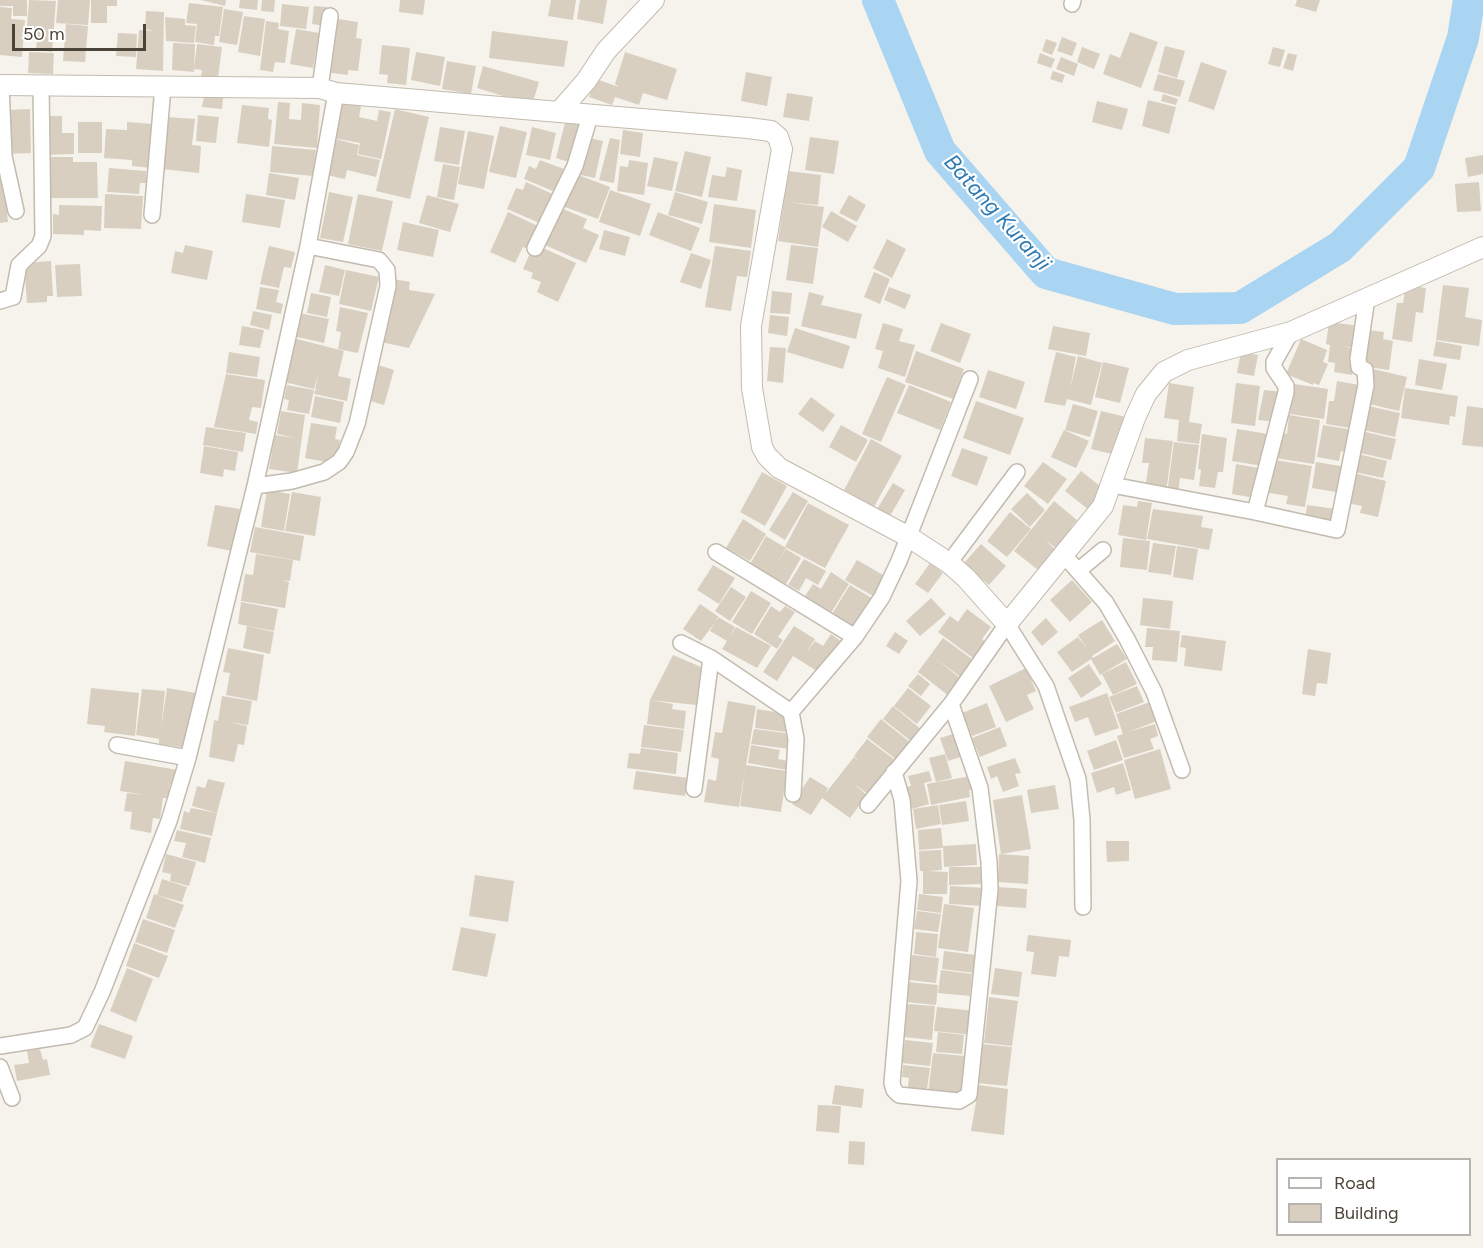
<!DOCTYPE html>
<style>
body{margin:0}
#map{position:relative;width:1483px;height:1248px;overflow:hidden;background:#f6f3ec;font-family:Figtree,sans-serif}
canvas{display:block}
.legend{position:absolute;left:1276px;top:1158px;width:195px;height:78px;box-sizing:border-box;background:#fff;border:2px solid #b7b4b0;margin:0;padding:8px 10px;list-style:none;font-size:18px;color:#4b4439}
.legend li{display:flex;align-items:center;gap:12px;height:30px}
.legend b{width:30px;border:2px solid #b7b4b0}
.scale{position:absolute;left:12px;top:24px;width:134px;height:27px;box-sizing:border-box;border:3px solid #4b4439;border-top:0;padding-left:8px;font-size:18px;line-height:21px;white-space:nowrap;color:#4b4439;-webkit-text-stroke:4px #fff;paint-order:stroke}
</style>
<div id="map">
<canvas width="1483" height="1248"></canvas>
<ul class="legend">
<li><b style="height:8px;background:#fff"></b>Road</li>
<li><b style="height:16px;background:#d8cfc1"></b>Building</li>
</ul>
<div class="scale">50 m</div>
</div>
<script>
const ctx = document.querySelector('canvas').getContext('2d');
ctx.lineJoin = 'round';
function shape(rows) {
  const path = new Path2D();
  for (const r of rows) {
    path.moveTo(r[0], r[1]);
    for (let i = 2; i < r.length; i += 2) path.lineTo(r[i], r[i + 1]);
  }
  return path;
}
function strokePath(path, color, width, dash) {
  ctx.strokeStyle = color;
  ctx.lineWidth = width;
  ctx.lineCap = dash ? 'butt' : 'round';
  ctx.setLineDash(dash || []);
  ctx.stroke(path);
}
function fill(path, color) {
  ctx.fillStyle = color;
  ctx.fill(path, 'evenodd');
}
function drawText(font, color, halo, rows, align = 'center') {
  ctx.font = font + ' Figtree,sans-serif';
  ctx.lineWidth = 4.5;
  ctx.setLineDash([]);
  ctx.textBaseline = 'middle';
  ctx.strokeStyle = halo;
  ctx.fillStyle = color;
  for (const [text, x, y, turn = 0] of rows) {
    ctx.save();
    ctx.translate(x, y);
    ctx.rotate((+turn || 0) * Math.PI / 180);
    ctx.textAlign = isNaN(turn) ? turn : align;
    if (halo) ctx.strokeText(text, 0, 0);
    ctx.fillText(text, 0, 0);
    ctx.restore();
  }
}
strokePath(shape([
 [878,0,940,151,1046,273,1175,309,1240,308,1340,247,1419,168,1463,38,1469,0]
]), '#a9d4f2', 32);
fill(shape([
 [0,0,27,0,27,16,13,16,13,6,0,6],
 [29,0,56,1,52,52,36,50,37,40,26,39],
 [58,0,90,0,88,25,56,23],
 [91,0,117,0,117,6,107,6,107,23,91,23],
 [201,0,226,0,225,6],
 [240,0,258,0,257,10,239,8],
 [262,0,275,0,274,12,261,11],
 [400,0,425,0,423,15,399,12],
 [551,0,576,0,573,20,548,16],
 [580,0,607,0,603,24,577,19],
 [1297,0,1320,0,1316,12,1295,6],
 [189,3,223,7,219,36,215,36,214,45,195,42,197,24,186,23],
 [282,4,309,7,306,29,280,26],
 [314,6,327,7,325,26,312,24],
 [0,7,12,8,11,19,25,20,22,57,0,55],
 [224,9,243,12,237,45,219,42],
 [146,11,164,12,163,71,136,69,139,30,154,31,145,29],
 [244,16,265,19,260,56,238,52],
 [165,17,185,19,185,25,196,26,194,43,166,41],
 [331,18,358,22,356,38,362,39,358,71,348,70,348,75,324,72],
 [266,21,279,23,278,29,289,31,285,63,275,62,273,72,260,70],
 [66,24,88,26,85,62,63,61],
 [296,29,319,33,313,68,290,64],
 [492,31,568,41,564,67,489,58],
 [1130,32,1158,42,1141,88,1103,74,1110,54,1120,58],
 [118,33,137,34,136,57,116,56],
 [1062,37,1077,43,1072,56,1057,51],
 [1046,39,1057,43,1052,55,1042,51],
 [173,43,195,44,194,72,172,70],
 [197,44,222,47,218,78,201,76,202,70,194,69],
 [382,45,410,48,406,85,387,83,388,75,379,74],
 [1165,46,1185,51,1177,78,1158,72],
 [1082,47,1100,54,1094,69,1077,62],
 [1273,47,1285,50,1280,67,1268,64],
 [29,52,54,53,53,74,28,73],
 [416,52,445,57,440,86,411,80],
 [625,52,677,69,667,100,643,93,639,105,615,97,612,105,589,97,596,79,619,87,615,84],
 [1040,53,1055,59,1051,68,1037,63],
 [1288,53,1297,55,1293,71,1283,68],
 [1061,57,1078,64,1074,76,1056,69],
 [447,61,476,66,471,94,442,89],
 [1201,62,1227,71,1214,110,1188,101],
 [483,66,539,82,532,105,477,88],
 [1053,71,1065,75,1062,83,1050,79],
 [746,72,772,77,767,106,741,101],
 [1158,74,1185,81,1180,97,1153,90],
 [787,93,813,97,809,121,783,117],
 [1163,94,1178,99,1176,105,1161,101],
 [204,96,223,98,222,109,202,107],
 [1148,100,1176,107,1169,134,1142,126],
 [1097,101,1128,109,1122,130,1092,122],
 [278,102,290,103,289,119,301,120,302,103,320,105,317,148,274,144],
 [341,102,361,106,359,117,377,121,379,110,391,112,381,159,358,154,360,143,333,138],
 [242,105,269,108,268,119,272,120,269,147,237,143],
 [30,109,31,153,7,154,7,110],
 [395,109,429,117,410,199,376,191],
 [198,115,219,117,216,143,196,141],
 [43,116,62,116,62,133,74,133,74,154,44,155],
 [167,117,195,119,192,145,201,146,199,173,162,169],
 [566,119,583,124,572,163,556,158],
 [78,122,102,122,102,153,78,153],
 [127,122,154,124,151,168,132,166,132,160,104,158,106,129,127,130],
 [500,126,527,132,516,178,489,172],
 [440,127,465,131,459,165,434,161],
 [532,127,556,133,550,160,526,155],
 [623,130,643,133,640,157,620,154],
 [468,131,494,136,484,189,458,184],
 [585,137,603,141,595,178,576,174],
 [810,137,839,141,834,174,805,170],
 [610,138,620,140,614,183,599,180],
 [335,139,359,145,357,155,380,160,376,177,347,170,345,179,326,175],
 [272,146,316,150,313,176,270,172],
 [685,151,711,157,702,197,675,191],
 [1483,155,1483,174,1468,177,1465,158],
 [45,157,73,157,73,162,97,162,98,198,45,198],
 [654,157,678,162,672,191,647,186],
 [540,160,569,171,560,194,524,179,529,166,536,169],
 [629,160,648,163,644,195,617,191,620,166,628,167],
 [443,164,460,167,454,200,437,197],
 [727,167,742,170,737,201,708,197,712,175,725,177],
 [109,168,146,171,146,183,140,183,139,194,107,192],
 [788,171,821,175,818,205,787,202,824,207,818,247,778,241],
 [269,173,299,178,295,200,266,195],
 [573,173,610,187,598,219,562,206],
 [0,182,4,182,8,222,0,223],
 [526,182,557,196,544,225,507,209,516,188,523,190],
 [1479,182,1481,211,1457,212,1455,184],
 [610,190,651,204,640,236,599,222],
 [329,192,353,197,343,242,320,238],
 [675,192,708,202,702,224,668,215],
 [105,194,143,196,141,229,104,228],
 [246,194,285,200,280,228,242,222],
 [358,194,393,201,382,251,348,244],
 [427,195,459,204,450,232,419,223],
 [849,195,866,205,857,222,839,213],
 [714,204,756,210,751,248,709,242],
 [59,205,102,206,101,231,84,230,84,235,53,234,53,214,59,215],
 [556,206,587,219,583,228,599,235,586,263,540,243],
 [831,211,857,226,848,242,822,227],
 [508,212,540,227,530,250,523,247,515,263,490,252],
 [658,212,700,228,691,251,649,235],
 [403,222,439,230,433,257,397,250],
 [604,230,630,237,625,256,599,249],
 [887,239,906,249,892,278,873,268],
 [185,245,213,251,207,280,171,273,175,251,183,253],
 [791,245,818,248,813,284,786,280],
 [269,246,295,252,291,268,284,267,279,288,260,284],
 [715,246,751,251,747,277,737,276,731,311,705,307],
 [541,247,576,263,558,302,537,292,541,282,531,278,533,273,523,269,532,249],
 [691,253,711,260,701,289,680,282],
 [51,261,53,296,47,296,47,302,27,303,24,263],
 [80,264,82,296,57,297,55,265],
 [325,265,345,270,339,296,319,292],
 [346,270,379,277,371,311,339,304],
 [874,272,890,279,880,304,864,297],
 [394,279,410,282,409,290,435,294,409,348,381,342],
 [1406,285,1426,288,1423,313,1416,312,1412,342,1392,339,1397,303,1403,303],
 [1443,285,1469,288,1465,317,1482,320,1479,346,1436,340],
 [260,287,279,290,276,302,283,304,281,314,256,309],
 [889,287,911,295,905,309,884,300],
 [772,291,792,293,790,314,770,313],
 [809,292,824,296,821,305,862,314,856,339,801,326],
 [311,293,331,297,327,317,307,313],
 [340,307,368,313,358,353,338,349,341,332,336,331],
 [253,311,272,315,269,330,250,325],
 [299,313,329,319,324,343,293,336],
 [770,315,789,317,787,336,768,333],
 [1329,322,1360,326,1357,348,1341,346,1356,349,1352,375,1334,372,1335,363,1328,362,1330,345,1326,344],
 [883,323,903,329,899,341,915,345,905,377,878,368,883,351,875,349],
 [941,323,971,334,960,363,930,351],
 [242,326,264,330,260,348,239,345],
 [1053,326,1090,333,1086,356,1048,349],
 [795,328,850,346,843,369,787,352],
 [1368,330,1384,332,1383,339,1393,341,1389,370,1362,366],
 [293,338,344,351,338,376,351,379,347,401,314,394,315,390,320,391,315,389,319,372,314,389,284,382],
 [1301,339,1327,350,1323,362,1328,364,1319,385,1313,383,1313,385,1286,374],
 [1436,341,1462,346,1460,360,1433,356],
 [770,347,786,348,783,383,767,381],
 [916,351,964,369,953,399,905,382],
 [229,352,260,357,257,377,226,373],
 [1056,352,1076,357,1070,389,1078,356,1102,363,1091,405,1067,399,1065,406,1044,402],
 [1241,352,1258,355,1254,376,1237,373],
 [1419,359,1447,364,1442,390,1415,385],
 [1103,362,1129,368,1120,403,1095,397],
 [378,365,394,370,384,405,367,400],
 [1373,369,1407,377,1399,411,1365,403],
 [988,370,1025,382,1016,409,979,397],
 [226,374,265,380,261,408,252,407,249,420,258,422,256,434,214,427],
 [887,377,906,385,881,442,862,434],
 [1337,381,1359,385,1356,429,1326,424,1329,401,1334,401],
 [1169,383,1194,387,1189,422,1202,424,1199,444,1177,441,1179,420,1164,418],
 [1236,383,1260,386,1255,426,1231,423],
 [1294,384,1328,389,1324,419,1290,414],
 [287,385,314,390,309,414,287,410,289,400,284,399],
 [909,385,951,402,940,430,897,413],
 [1405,388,1458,396,1455,417,1450,416,1449,425,1401,418],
 [1264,390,1282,392,1277,422,1258,420],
 [315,396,344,402,340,423,311,417],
 [811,397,835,415,823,432,798,414],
 [976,401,1024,418,1010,455,963,438],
 [1073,404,1098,411,1090,437,1065,430],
 [1364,405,1400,413,1395,437,1359,429],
 [1467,406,1483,408,1483,447,1462,445],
 [281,411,305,415,297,473,269,469,275,435,296,438,277,434],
 [1101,411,1130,418,1120,456,1091,449],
 [1289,415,1320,420,1314,464,1275,458,1279,432,1287,434],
 [311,423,337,427,335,439,340,440,336,464,305,458],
 [841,425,868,440,856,462,829,447],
 [1323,425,1353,430,1349,453,1341,451,1339,461,1317,457],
 [206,427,246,433,243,452,203,445],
 [1237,429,1268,434,1263,466,1232,461],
 [1064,430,1089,441,1076,468,1051,457],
 [1361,431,1396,439,1391,460,1356,452],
 [1202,434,1227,438,1223,472,1218,472,1215,488,1199,486,1201,470,1198,469],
 [1145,438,1173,441,1166,492,1145,489,1149,463,1142,463],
 [871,439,902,456,874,507,844,490],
 [1174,442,1199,445,1194,480,1180,478,1178,494,1167,493],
 [204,446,238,452,235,471,224,469,223,477,200,473],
 [962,448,988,457,977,486,951,476],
 [1354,453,1387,461,1383,478,1350,471],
 [1275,460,1312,466,1305,507,1286,504,1288,496,1269,493],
 [1043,462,1067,479,1048,504,1024,486],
 [1316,462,1346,467,1342,493,1312,488],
 [1236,464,1259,468,1255,498,1232,494],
 [1081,471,1105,490,1089,510,1065,491],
 [762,472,787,486,765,526,740,512],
 [1354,473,1386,481,1378,517,1360,513,1362,506,1347,503],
 [893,483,905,490,890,516,877,509],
 [267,490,290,494,284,531,261,527],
 [292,492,321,497,315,536,285,531],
 [793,492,808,501,785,540,769,530],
 [1027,493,1045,510,1030,527,1011,509],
 [1054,501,1077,520,1071,527,1078,533,1062,553,1045,540,1060,554,1043,574,1014,551],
 [1138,501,1152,503,1146,540,1118,535,1123,505,1137,507],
 [808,503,849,525,825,568,785,547],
 [215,505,240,509,232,551,207,546],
 [1307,505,1335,509,1333,524,1305,520],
 [1153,509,1203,516,1201,527,1213,529,1209,550,1147,539],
 [1010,512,1031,529,1007,557,987,541],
 [743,519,766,534,750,561,726,548],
 [255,527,304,536,300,561,250,552],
 [766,536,786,548,777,563,786,549,801,558,786,584,749,566],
 [1123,538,1150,541,1147,570,1120,567],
 [1153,543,1176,546,1171,575,1148,572],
 [981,544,1006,566,989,585,963,564],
 [1177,546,1198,549,1193,580,1173,577],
 [256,554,293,560,290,581,283,580,289,582,285,608,241,601,245,574,253,575],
 [804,559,826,571,818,585,806,578,799,591,788,585],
 [857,560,890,579,878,599,845,580],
 [930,563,943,573,928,593,915,584],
 [713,565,735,578,719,604,697,590],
 [831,572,849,584,831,613,805,596,813,584,821,589],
 [1072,580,1092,602,1070,622,1050,600],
 [850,585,875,600,856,629,832,614],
 [731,587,746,597,730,621,715,611],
 [751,591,771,603,752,634,732,622],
 [931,598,946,614,920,636,906,621],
 [1143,598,1173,601,1170,629,1140,625],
 [241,602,278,609,274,631,238,624],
 [700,604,719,617,701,641,683,629],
 [771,606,780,612,785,606,795,612,778,637,783,640,777,649,754,634],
 [967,609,991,627,982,639,989,644,977,661,938,632,950,616,958,622],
 [718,617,735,627,729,638,736,627,771,646,757,668,722,649,727,641,710,631],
 [1046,618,1058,632,1042,646,1031,632],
 [1102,620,1115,641,1092,656,1093,658,1117,644,1127,659,1100,675,1091,659,1072,672,1057,652,1078,637,1088,650,1078,635],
 [247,626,274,632,270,654,243,648],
 [794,626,815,639,806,653,815,641,823,646,831,634,842,642,820,673,793,656,777,681,763,672],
 [1147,628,1180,631,1177,662,1152,660,1153,647,1145,647],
 [895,632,908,641,899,654,886,646],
 [1182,635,1226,641,1222,671,1184,666,1186,648,1180,647],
 [943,638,976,662,963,679,935,658,961,679,949,696,918,672],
 [228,648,264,655,257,701,226,695,230,673,223,672],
 [1308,649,1331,653,1327,684,1317,683,1315,696,1302,694],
 [673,655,701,667,696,705,650,700],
 [1126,662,1137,684,1113,695,1102,674],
 [1089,664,1102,684,1081,698,1068,678],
 [1026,668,1036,691,1027,695,1034,709,1006,722,989,686],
 [918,674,930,684,921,696,908,686],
 [1137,686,1144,702,1116,713,1109,697],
 [91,688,139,693,135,736,104,732,105,726,87,724],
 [167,688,196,693,187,748,159,744,159,739,136,735,142,689,165,691,161,728],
 [908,688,931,706,917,724,894,706],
 [1107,693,1119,728,1095,736,1088,717,1075,722,1069,707],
 [222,696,252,701,248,725,228,722,247,726,244,745,238,744,234,762,209,757,214,720,218,721],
 [650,700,673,704,672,709,686,711,684,729,647,724],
 [728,701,756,706,739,807,704,802,708,779,716,781,719,759,711,757,715,732,722,733],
 [1150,702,1157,721,1128,732,1155,724,1158,736,1150,739,1154,749,1124,758,1117,736,1123,734,1116,714],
 [987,703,996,727,972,736,962,713],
 [893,706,922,730,912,742,883,719],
 [757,709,787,714,785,732,755,728],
 [881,719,911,743,897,760,867,737],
 [644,725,684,730,681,752,641,747],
 [1000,727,1007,746,980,757,972,738],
 [754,729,792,734,790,749,751,744],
 [956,733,964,756,948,761,940,738],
 [867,739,895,760,868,794,853,783,867,795,850,818,822,798,811,815,792,804,810,777,828,788,825,794,854,757,859,761,854,756],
 [1116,740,1123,760,1094,770,1087,751],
 [751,745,780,750,778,759,788,761,787,770,748,763],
 [641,748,678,753,676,774,627,768,629,753,640,754],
 [1160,749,1171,789,1135,799,1124,760],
 [945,754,952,778,936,782,929,758],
 [1015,758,1021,773,1015,774,1019,786,1003,792,997,776,991,779,987,767],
 [125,761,178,770,175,785,170,784,168,798,163,798,160,819,153,818,151,833,130,829,132,812,124,811,127,793,146,795,120,791],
 [1123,763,1131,790,1116,795,1114,787,1097,793,1091,773],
 [746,765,787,771,781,812,740,806],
 [636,771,688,778,685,796,633,789],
 [929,771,932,781,924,783,929,804,912,809,906,787,911,786,908,776],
 [971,776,974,789,969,790,970,797,931,805,927,784],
 [208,779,225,783,217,813,192,806,197,786,205,788],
 [1055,785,1059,809,1031,813,1027,790],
 [1022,795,1031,849,1001,854,993,800],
 [966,801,969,821,942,825,939,805],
 [938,805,941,824,916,829,913,809],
 [191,808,217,813,212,836,180,829,184,811,189,813],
 [941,828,943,848,919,850,918,830],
 [177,830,211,838,205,863,182,857,186,843,174,841],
 [1106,841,1129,841,1129,861,1107,862],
 [976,844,977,865,944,867,943,846],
 [941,850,942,870,928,871,948,872,947,894,923,894,923,871,920,871,919,851],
 [166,854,196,862,189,886,170,881,171,874,162,872],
 [999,854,1029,856,1028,884,998,882],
 [949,867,984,867,984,884,949,885],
 [475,875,514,881,508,922,469,916],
 [162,879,187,887,182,902,157,895],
 [950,886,985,888,984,906,949,904],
 [997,887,1027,889,1026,908,996,906],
 [154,894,184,905,175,928,146,918],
 [919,894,943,897,941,913,917,910],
 [944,904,974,908,968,952,938,948],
 [917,911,941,914,938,932,914,929],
 [143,919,175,930,167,953,135,942],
 [461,927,496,934,487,977,452,970],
 [916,932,938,934,936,957,914,954],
 [1028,935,1071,940,1069,957,1059,956,1056,977,1031,974,1034,952,1026,951],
 [134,943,168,956,159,978,126,966],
 [944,951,976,955,974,973,942,969],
 [912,955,939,958,936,983,909,980],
 [127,968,153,979,136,1022,110,1011],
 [995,968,1022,972,1019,997,991,994],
 [941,970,972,974,970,996,938,993],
 [908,982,938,985,936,1005,906,1002],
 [989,997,1018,1001,1012,1046,984,1043],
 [907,1004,935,1006,932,1040,904,1037],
 [937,1007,975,1011,972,1035,934,1031],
 [99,1024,133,1036,125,1059,90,1047],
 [938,1032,964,1035,962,1054,936,1052],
 [905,1040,933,1043,930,1066,902,1063],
 [981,1044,1012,1047,1007,1086,977,1083],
 [40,1049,43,1060,47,1059,50,1075,17,1081,14,1065,29,1063,27,1051],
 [933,1053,965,1056,961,1098,928,1094],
 [903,1065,930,1068,926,1096,907,1093,909,1078,902,1077],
 [835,1085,864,1089,862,1108,832,1104],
 [979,1085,1008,1089,1004,1135,971,1131],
 [818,1105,841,1106,839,1133,816,1131],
 [849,1141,865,1142,864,1165,848,1164]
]), '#d8cfc1');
const minor = shape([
 [1072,4,1073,0],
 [1,85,4,156,16,211],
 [320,88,330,16],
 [152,215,163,87],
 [535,248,575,166,590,116],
 [0,301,13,297,19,265,39,246,43,236,41,85],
 [1112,485,1255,512,1286,392,1286,386,1274,368,1274,362,1291,332],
 [255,486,292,481,324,472,339,462,346,452,357,424,388,286,387,270,379,260,308,246],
 [1255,512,1337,530,1366,385,1365,370,1359,367,1358,359,1367,298],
 [716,552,855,637],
 [1064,555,1106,603,1127,639,1154,692,1182,770],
 [949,563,1017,472],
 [1079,570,1103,550],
 [681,643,711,658,791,712,855,637,882,597,899,561,970,379],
 [791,712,796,739,793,794],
 [117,745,188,758],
 [894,772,902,800,909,881,892,1083,894,1090,899,1095,959,1101,969,1095,990,889,989,862,980,788,951,704],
 [694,789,711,658],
 [868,805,951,704,1007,624,1046,686,1078,779,1082,820,1083,907],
 [0,1046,71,1035,85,1028,102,992,169,821,188,758,255,486,308,246,336,93],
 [0,1067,12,1098]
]);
const tertiary = shape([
 [0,85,320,88,336,93,559,112,586,81,606,51,654,0],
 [559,112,748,128,771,131,778,137,782,149,751,326,752,388,762,447,767,456,779,468,909,537,949,563,966,578,1007,624,1103,506,1135,418,1146,394,1164,372,1188,360,1291,332,1483,247]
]);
strokePath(minor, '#c2bbae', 18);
strokePath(tertiary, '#c2bbae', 22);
strokePath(minor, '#fff', 15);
strokePath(tertiary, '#fff', 20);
drawText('italic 22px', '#2e7ab2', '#fff', [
 ["Batang Kuranji",997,213,48]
]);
</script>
